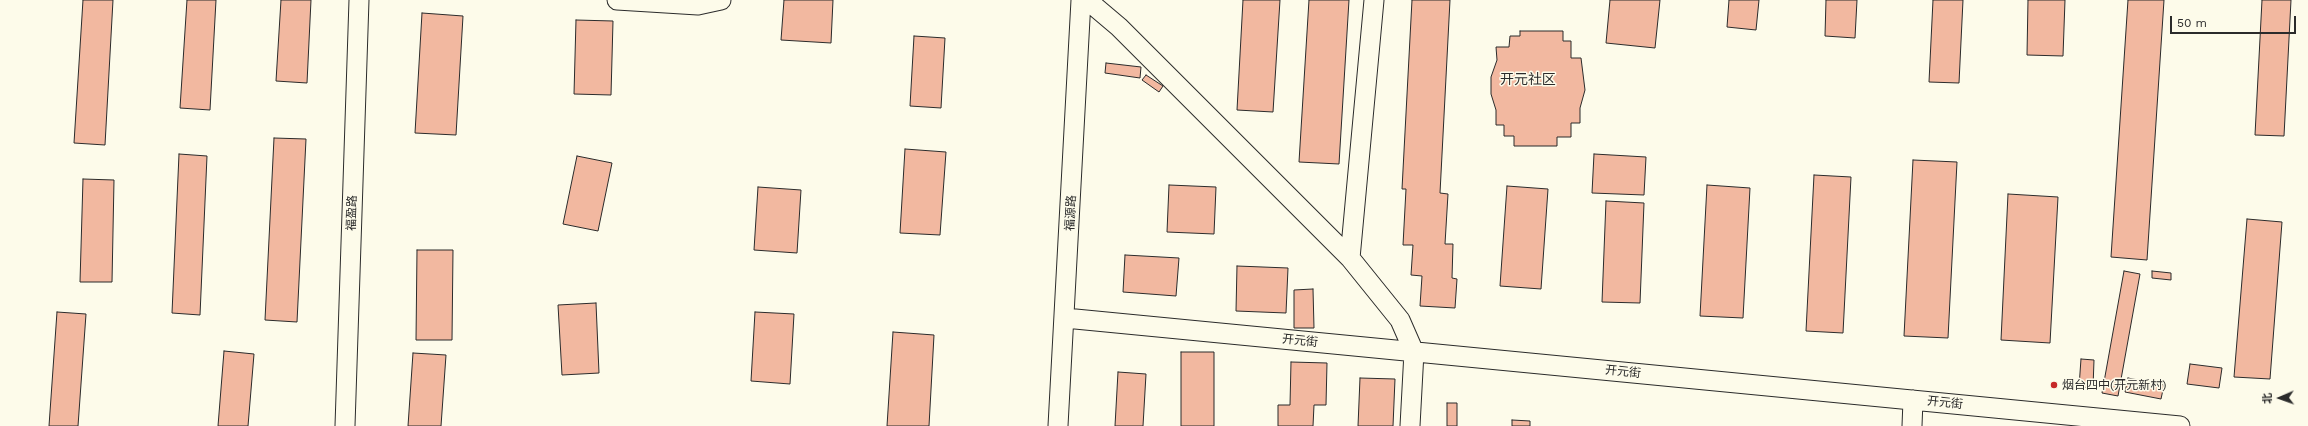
<!DOCTYPE html>
<meta charset="utf-8">
<style>
body{margin:0}
#map{position:relative;width:2308px;height:426px;overflow:hidden;background:#fdfbea;font-family:"Work Sans","Noto Sans SC",sans-serif}
canvas{display:block}
.north{position:absolute;left:2260px;top:378px;width:40px;height:40px;-webkit-text-stroke:3px #fdfbea;paint-order:stroke;rotate:268deg;font-size:11px;font-weight:700;line-height:16px;text-align:center;color:#2b2b2b}
.north::after{content:'';display:block;margin:auto;width:14px;height:18px;background:#2b2b2b;clip-path:polygon(50% 0,100% 100%,50% 72%,0 100%)}
.scale{position:absolute;left:2170px;top:16px;width:126px;height:18px;box-sizing:border-box;border:2px solid #2b2b2b;border-top:0;padding-left:5px;font-size:12px;line-height:14px;white-space:nowrap;color:#2b2b2b;-webkit-text-stroke:3px #fdfbea;paint-order:stroke}
</style>
<div id="map">
<canvas width="2308" height="426"></canvas>
<div class="north">北</div>
<div class="scale">50 m</div>
</div>
<script>
const ctx = document.querySelector('canvas').getContext('2d');
ctx.lineJoin = 'round';
function fill(path, color) {
  ctx.fillStyle = color;
  ctx.fill(path, 'evenodd');
}
function shape(rows) {
  const path = new Path2D();
  for (const r of rows) {
    path.moveTo(r[0], r[1]);
    for (let i = 2; i < r.length; i += 2) path.lineTo(r[i], r[i + 1]);
  }
  return path;
}
function strokePath(path, color, width, dash) {
  ctx.strokeStyle = color;
  ctx.lineWidth = width;
  ctx.lineCap = dash ? 'butt' : 'round';
  ctx.setLineDash(dash || []);
  ctx.stroke(path);
}
function drawText(font, color, halo, rows, align = 'center') {
  ctx.font = font + ' "Work Sans","Noto Sans SC",sans-serif';
  ctx.lineWidth = 3;
  ctx.setLineDash([]);
  ctx.textBaseline = 'middle';
  ctx.strokeStyle = halo;
  ctx.fillStyle = color;
  for (const [text, x, y, turn = 0] of rows) {
    ctx.save();
    ctx.translate(x, y);
    ctx.rotate((+turn || 0) * Math.PI / 180);
    ctx.textAlign = isNaN(turn) ? turn : align;
    if (halo) ctx.strokeText(text, 0, 0);
    ctx.fillText(text, 0, 0);
    ctx.restore();
  }
}
const building = shape([
 [83,0,113,0,105,145,74,143,83,0],
 [187,0,216,0,210,110,180,108,187,0],
 [281,0,311,0,307,83,276,81,281,0],
 [784,0,833,0,831,43,781,40,784,0],
 [1243,0,1280,0,1273,112,1237,110,1243,0],
 [1309,0,1349,0,1339,164,1299,162,1309,0],
 [1412,0,1450,0,1440,193,1448,194,1445,244,1453,244,1452,278,1457,279,1455,308,1420,306,1422,276,1411,275,1413,245,1403,245,1406,189,1402,189,1412,0],
 [1610,0,1660,0,1655,48,1606,43,1610,0],
 [1729,0,1759,0,1756,30,1727,27,1729,0],
 [1826,0,1857,0,1855,38,1825,36,1826,0],
 [1933,0,1963,0,1959,83,1929,82,1933,0],
 [2028,0,2065,0,2063,56,2027,55,2028,0],
 [2128,0,2164,0,2147,260,2111,257,2128,0],
 [2262,0,2291,0,2284,136,2255,135,2262,0],
 [422,13,463,16,456,135,415,133,422,13],
 [576,20,613,21,611,95,574,94,576,20],
 [1520,31,1563,31,1563,41,1571,41,1571,58,1581,58,1585,90,1580,108,1580,123,1571,123,1571,137,1557,137,1557,146,1514,146,1514,136,1504,136,1504,125,1496,125,1496,110,1491,94,1491,77,1497,60,1496,47,1509,47,1510,36,1520,36,1520,31],
 [914,36,945,38,941,108,910,106,914,36],
 [1106,63,1141,67,1140,78,1105,73,1106,63],
 [1146,75,1163,86,1159,92,1142,80,1146,75],
 [274,138,306,139,297,322,265,320,274,138],
 [905,149,946,152,940,235,900,233,905,149],
 [179,154,207,156,200,315,172,313,179,154],
 [1594,154,1646,157,1644,195,1592,193,1594,154],
 [577,156,612,163,598,231,563,224,577,156],
 [1913,160,1957,162,1948,338,1904,336,1913,160],
 [1814,175,1851,177,1843,333,1806,331,1814,175],
 [83,179,114,180,112,282,80,282,83,179],
 [1169,185,1216,187,1214,234,1167,232,1169,185],
 [1707,185,1750,188,1743,318,1700,316,1707,185],
 [1507,186,1548,189,1541,289,1500,286,1507,186],
 [758,187,801,190,797,253,754,250,758,187],
 [2008,194,2058,197,2050,343,2001,340,2008,194],
 [1606,201,1644,203,1640,303,1602,302,1606,201],
 [2247,219,2282,222,2270,379,2234,377,2247,219],
 [417,250,453,250,452,340,416,340,417,250],
 [1125,255,1179,258,1176,296,1123,292,1125,255],
 [1237,266,1288,268,1286,313,1236,311,1237,266],
 [2124,271,2140,274,2118,396,2102,393,2124,271],
 [2152,271,2171,273,2171,280,2152,278,2152,271],
 [1313,289,1314,328,1294,328,1294,290,1313,289],
 [596,303,599,373,562,375,558,305,596,303],
 [57,312,86,314,78,426,49,426,57,312],
 [755,312,794,314,790,384,751,381,755,312],
 [893,332,934,335,929,426,887,426,893,332],
 [224,351,254,354,248,426,218,426,224,351],
 [1181,352,1214,352,1214,426,1181,426,1181,352],
 [413,353,446,355,441,426,408,426,413,353],
 [2081,359,2094,360,2093,388,2079,387,2081,359],
 [1291,362,1327,363,1326,405,1314,405,1313,426,1278,426,1278,405,1290,405,1291,362],
 [2190,364,2222,368,2219,388,2187,384,2190,364],
 [1118,372,1146,374,1143,426,1115,426,1118,372],
 [1360,378,1395,379,1393,426,1358,426,1360,378],
 [2128,378,2164,385,2161,399,2125,392,2128,378],
 [1447,403,1457,403,1457,426,1447,426,1447,403],
 [1512,420,1530,421,1530,426,1512,426,1512,420]
]);
fill(building, '#f2b8a0');
strokePath(building, '#2b2b2b', 1);
const minor = shape([
 [617,0,698,5,721,0],
 [1087,0,1119,27,1350,258,1400,320,1414,352,1410,426],
 [1350,258,1374,0],
 [1065,318,2180,426],
 [345,426,359,0],
 [1058,426,1081,0],
 [1912,426,1913,400]
]);
strokePath(minor, '#2b2b2b', 21);
strokePath(minor, '#fdfbea', 19);
for (const [x, y, r, color] of [
 [2054,385,4,"#c62828"]
]) {
  const dot = new Path2D();
  dot.arc(x, y, r, 0, 2 * Math.PI);
  ctx.fillStyle = color;
  ctx.fill(dot);
  strokePath(dot, '#fdfbea', 1.5);
}
drawText('12px', '#2b2b2b', '#fdfbea', [
 ["福盈路",352,213,-88],
 ["福源路",1071,213,-87],
 ["开元街",1300,341,6],
 ["开元街",1623,372,6],
 ["开元街",1945,403,6]
]);
drawText('12px', '#2b2b2b', '#fdfbea', [
 ["烟台四中(开元新村)",2062,385]
], 'left');
drawText('14px', '#2b2b2b', '#fdfbea', [
 ["开元社区",1528,80]
]);
</script>
